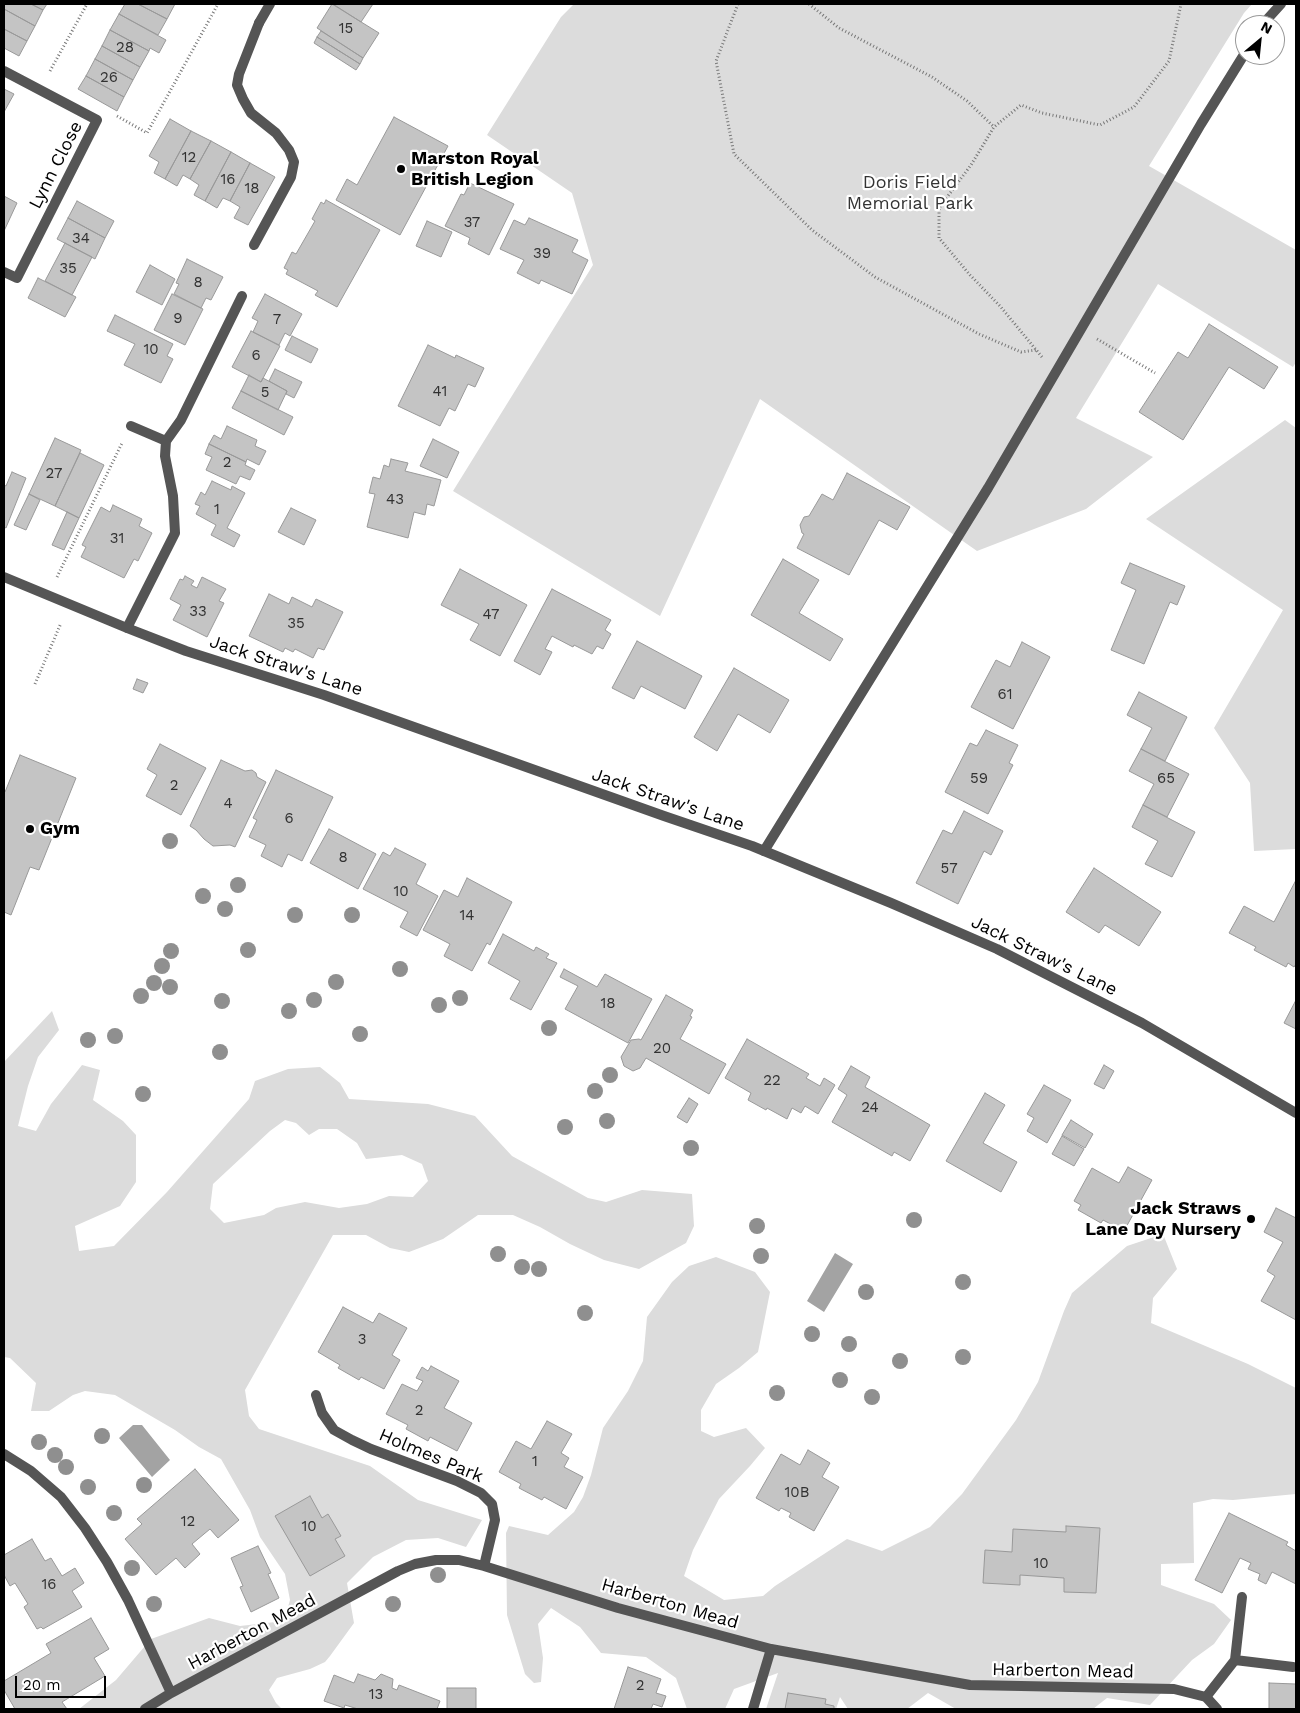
<!DOCTYPE html>
<style>
body{margin:0}
#map{position:relative;width:1300px;height:1713px;overflow:hidden;background:#fff;font-family:"Work Sans",sans-serif}
canvas{display:block}
.frame{position:absolute;inset:0;border:5px solid #000;pointer-events:none}
.north{position:absolute;left:1235px;top:15px;width:50px;height:50px;box-sizing:border-box;background:#fff;border:1px solid #999;border-radius:50%;rotate:28deg;font-size:14px;font-weight:700;line-height:20px;text-align:center;color:#000}
.north::after{content:'';display:block;margin:auto;width:18px;height:22px;background:#000;clip-path:polygon(50% 0,100% 100%,50% 72%,0 100%)}
.scale{position:absolute;left:15px;top:1676px;width:91px;height:22px;box-sizing:border-box;border:2px solid #000;border-top:0;padding-left:6px;font-size:15px;line-height:18px;white-space:nowrap;color:#000;-webkit-text-stroke:4px #fff;paint-order:stroke}
</style>
<div id="map">
<canvas width="1300" height="1713"></canvas>
<div class="frame"></div>
<div class="north">N</div>
<div class="scale">20 m</div>
</div>
<script>
const ctx = document.querySelector('canvas').getContext('2d');
ctx.lineJoin = 'round';
function fill(path, color) {
  ctx.fillStyle = color;
  ctx.fill(path, 'evenodd');
}
function shape(rows) {
  const path = new Path2D();
  for (const r of rows) {
    path.moveTo(r[0], r[1]);
    for (let i = 2; i < r.length; i += 2) path.lineTo(r[i], r[i + 1]);
  }
  return path;
}
function strokePath(path, color, width, dash) {
  ctx.strokeStyle = color;
  ctx.lineWidth = width;
  ctx.lineCap = dash ? 'butt' : 'round';
  ctx.setLineDash(dash || []);
  ctx.stroke(path);
}
function drawText(font, color, halo, rows, align = 'center') {
  ctx.font = font + ' "Work Sans",sans-serif';
  ctx.lineWidth = 4.5;
  ctx.setLineDash([]);
  ctx.textBaseline = 'middle';
  ctx.strokeStyle = halo;
  ctx.fillStyle = color;
  for (const [text, x, y, turn = 0] of rows) {
    ctx.save();
    ctx.translate(x, y);
    ctx.rotate((+turn || 0) * Math.PI / 180);
    ctx.textAlign = isNaN(turn) ? turn : align;
    if (halo) ctx.strokeText(text, 0, 0);
    ctx.fillText(text, 0, 0);
    ctx.restore();
  }
}
fill(shape([
 [574,4,1252,4,1244,13,1149,166,1296,250,1296,362,1293,367,1158,284,1076,418,1153,457,1086,509,977,551,760,399,660,616,453,491,593,265,572,193,487,135,561,17],
 [1285,420,1296,428,1296,849,1254,851,1250,783,1214,728,1283,610,1146,519],
 [52,1011,59,1030,38,1057,28,1086,18,1126,36,1131,51,1104,82,1065,100,1070,93,1100,123,1121,136,1135,136,1182,120,1206,75,1226,79,1251,114,1246,167,1192,249,1099,255,1081,288,1069,320,1067,340,1083,349,1099,428,1104,475,1116,512,1156,588,1198,606,1202,642,1190,692,1194,694,1226,686,1243,639,1269,604,1260,570,1244,540,1227,513,1215,478,1215,443,1239,409,1252,390,1248,366,1235,333,1235,245,1390,249,1416,259,1429,370,1466,418,1500,482,1520,466,1547,438,1538,406,1540,373,1557,347,1583,354,1623,330,1656,325,1662,310,1669,277,1678,269,1690,276,1703,282,1709,79,1709,116,1680,151,1639,209,1618,240,1626,284,1621,290,1600,285,1574,260,1537,250,1510,221,1459,199,1447,175,1430,115,1395,85,1391,73,1395,49,1411,31,1411,36,1383,10,1358,4,1357,4,1062],
 [285,1120,296,1123,309,1135,319,1129,337,1129,357,1143,366,1159,402,1155,422,1164,428,1181,413,1197,389,1196,367,1204,339,1208,305,1202,276,1208,264,1215,224,1223,210,1209,213,1184,270,1131],
 [1163,1234,1177,1269,1153,1298,1151,1323,1248,1364,1296,1388,1296,1494,1233,1500,1213,1499,1193,1503,1194,1563,1161,1564,1161,1585,1214,1604,1231,1620,1214,1644,1192,1660,1150,1705,1107,1698,1093,1709,956,1709,928,1693,907,1709,848,1709,840,1697,836,1709,766,1709,778,1673,734,1689,725,1709,687,1709,676,1678,646,1657,601,1653,580,1627,551,1608,538,1624,543,1658,541,1682,534,1683,525,1674,507,1615,506,1533,509,1526,548,1535,574,1512,583,1497,591,1475,603,1428,628,1391,643,1361,647,1317,672,1282,689,1266,716,1257,755,1272,770,1292,758,1352,739,1368,716,1384,701,1410,701,1431,714,1437,746,1428,765,1448,750,1466,719,1499,693,1550,684,1576,724,1600,763,1596,775,1586,847,1539,882,1551,930,1527,962,1494,1016,1420,1038,1382,1064,1311,1072,1293,1127,1246]
]), '#dcdcdc');
fill(shape([
 [835,1253,853,1264,824,1312,807,1301],
 [133,1425,142,1425,170,1460,152,1477,119,1438]
]), '#a3a3a3');
const building = shape([
 [4,4,31,4,43,10,35,26,4,9,4,4],
 [31,4,47,4,43,10,31,4],
 [125,4,138,4,167,19,158,35,119,14,125,4],
 [138,4,175,4,167,19,138,4],
 [332,4,379,33,363,58,317,28,332,4],
 [333,4,373,4,361,22,333,4],
 [4,9,35,26,27,41,4,29,4,9],
 [119,14,166,40,159,53,150,48,149,51,110,30,119,14],
 [4,29,27,41,19,56,4,48,4,29],
 [110,30,149,51,140,67,102,46,110,30],
 [321,31,363,58,360,64,317,37,321,31],
 [317,37,360,64,356,70,314,43,317,37],
 [102,46,140,67,133,80,95,59,102,46],
 [95,59,133,80,124,97,86,76,95,59],
 [86,76,124,97,117,111,78,89,86,76],
 [4,89,14,94,4,112,4,89],
 [394,117,448,146,400,235,336,200,347,179,357,185,394,117],
 [170,119,191,131,165,179,154,173,159,162,149,156,170,119],
 [191,131,211,141,190,179,183,175,177,186,165,179,191,131],
 [211,141,231,152,205,201,194,195,199,185,190,179,211,141],
 [231,152,250,163,230,201,223,198,217,208,205,201,231,152],
 [250,163,275,177,248,225,234,218,240,207,230,201,250,163],
 [470,183,514,204,489,255,468,244,470,238,445,226,461,194,464,195,470,183],
 [4,196,17,203,4,231,4,196],
 [326,200,380,230,337,307,315,295,318,291,286,274,288,270,284,268,292,252,296,254,315,221,312,219,321,202,324,204,326,200],
 [77,201,114,221,105,238,68,218,77,201],
 [68,218,105,238,95,259,57,239,68,218],
 [529,218,578,240,572,252,588,260,572,294,541,280,539,284,517,273,524,260,500,249,514,220,525,225,529,218],
 [427,221,452,232,441,257,416,246,427,221],
 [65,243,92,257,72,295,45,281,65,243],
 [187,259,223,277,211,300,206,298,201,308,174,294,179,284,176,283,187,259],
 [150,265,175,279,162,305,136,292,150,265],
 [38,278,76,297,65,317,28,298,38,278],
 [172,294,203,309,185,345,154,330,172,294],
 [265,294,302,314,290,336,285,333,279,345,253,332,258,321,252,318,265,294],
 [115,315,173,344,167,356,173,359,161,383,124,365,135,344,107,331,115,315],
 [1209,324,1278,367,1264,389,1229,367,1183,440,1139,412,1178,352,1188,358,1209,324],
 [251,331,280,346,261,382,232,367,251,331],
 [292,336,318,349,311,363,285,350,292,336],
 [428,345,455,358,456,355,484,368,475,387,468,384,455,411,449,408,440,426,398,406,428,345],
 [275,369,302,382,294,398,286,394,287,391,269,381,275,369],
 [249,375,261,382,263,378,287,391,278,410,241,391,249,375],
 [241,391,293,417,284,435,232,408,241,391],
 [227,426,257,440,255,446,266,451,259,465,247,459,246,462,209,444,214,435,221,439,227,426],
 [55,438,81,450,55,506,29,494,55,438],
 [433,439,459,452,447,478,420,466,433,439],
 [209,444,246,462,245,465,255,470,250,480,240,476,236,484,206,470,212,457,205,454,209,444],
 [80,453,104,465,79,518,55,506,80,453],
 [391,459,408,463,405,471,441,480,434,506,427,504,425,515,414,512,408,538,367,527,375,494,369,493,373,477,380,479,384,465,389,467,391,459],
 [12,472,26,478,6,528,4,527,4,485,6,486,12,472],
 [847,473,910,507,897,530,879,520,849,575,797,548,804,534,802,533,800,525,804,517,809,516,822,494,833,500,847,473],
 [212,481,231,490,232,486,245,493,227,528,240,535,234,547,211,535,216,525,196,514,200,506,195,504,201,492,205,495,212,481],
 [29,494,40,500,26,530,14,525,29,494],
 [113,505,142,519,139,526,152,533,138,561,134,559,124,578,81,557,86,547,82,545,101,507,110,512,113,505],
 [291,508,316,520,304,545,278,532,291,508],
 [67,512,79,518,64,550,52,545,67,512],
 [783,559,819,580,799,613,843,639,830,661,751,615,783,559],
 [1130,563,1185,586,1177,605,1170,602,1144,664,1111,650,1136,590,1121,583,1130,563],
 [460,569,527,605,500,656,470,640,479,624,441,605,460,569],
 [185,576,194,581,191,585,197,588,202,577,226,589,219,601,224,603,207,637,173,620,181,605,170,599,180,579,183,580,185,576],
 [552,589,611,620,605,630,611,634,603,649,597,646,592,654,574,645,573,647,552,636,545,649,552,652,540,675,514,661,552,589],
 [269,594,289,604,292,597,312,607,316,599,343,612,324,650,318,648,313,658,295,649,293,652,285,648,283,652,249,636,269,594],
 [637,641,702,676,685,709,641,686,634,699,612,688,637,641],
 [1022,642,1050,657,1013,729,971,707,996,660,1010,667,1022,642],
 [734,668,789,700,770,733,738,714,717,751,694,737,734,668],
 [137,679,148,683,143,693,133,689,137,679],
 [1139,692,1187,717,1165,761,1141,749,1152,728,1127,715,1139,692],
 [986,730,1018,745,1009,763,1013,765,988,814,945,792,970,743,977,746,986,730],
 [160,744,206,768,181,815,146,796,157,775,147,769,160,744],
 [1141,749,1189,774,1167,817,1143,805,1154,784,1129,771,1141,749],
 [20,755,76,778,39,870,30,867,11,915,4,912,4,791,5,792,20,755],
 [221,760,245,771,252,770,256,773,257,777,266,782,235,847,230,845,213,846,204,839,196,830,190,826,221,760],
 [276,770,333,797,302,861,288,854,282,867,261,856,266,845,249,837,257,820,253,818,276,770],
 [1143,805,1195,832,1172,877,1145,864,1158,841,1132,827,1143,805],
 [964,811,1003,831,991,855,984,851,958,904,916,883,943,830,952,834,964,811],
 [329,829,376,854,358,889,310,863,329,829],
 [395,848,426,864,416,884,438,896,417,936,400,927,408,912,363,889,383,852,390,856,395,848],
 [1094,868,1161,912,1139,946,1105,925,1099,933,1066,912,1094,868],
 [467,878,512,902,490,945,487,943,472,971,444,956,450,944,423,930,444,890,458,897,467,878],
 [1296,880,1296,964,1294,967,1288,963,1286,967,1254,950,1256,947,1229,933,1244,906,1274,922,1296,880],
 [503,934,534,951,536,947,549,954,546,958,557,963,531,1010,510,999,520,981,488,963,503,934],
 [564,969,597,987,605,974,652,999,628,1043,565,1009,578,986,560,977,564,969],
 [666,995,693,1010,690,1016,692,1017,680,1039,726,1064,709,1094,646,1058,640,1068,633,1071,624,1066,621,1057,631,1040,639,1039,641,1040,666,995],
 [1296,1000,1296,1029,1284,1023,1296,1000],
 [747,1039,809,1074,806,1078,820,1086,824,1078,835,1085,818,1114,805,1106,801,1113,792,1108,787,1119,767,1108,766,1110,748,1100,751,1093,725,1078,747,1039],
 [1104,1065,1114,1071,1104,1089,1094,1084,1104,1065],
 [851,1066,870,1077,865,1087,930,1125,910,1161,894,1152,892,1156,832,1122,847,1095,838,1089,851,1066],
 [1044,1085,1071,1100,1047,1143,1027,1131,1034,1118,1027,1114,1044,1085],
 [985,1093,1005,1105,983,1143,1017,1162,1001,1192,946,1161,985,1093],
 [689,1098,698,1104,687,1123,677,1117,689,1098],
 [1071,1120,1093,1134,1085,1148,1062,1135,1071,1120],
 [1062,1136,1084,1149,1074,1166,1052,1154,1062,1136],
 [1128,1167,1152,1180,1124,1231,1103,1220,1101,1223,1078,1210,1081,1205,1074,1201,1092,1168,1119,1183,1128,1167],
 [1276,1208,1296,1218,1296,1320,1261,1301,1275,1276,1267,1271,1283,1242,1264,1232,1276,1208],
 [343,1307,373,1323,379,1313,407,1328,392,1355,400,1360,384,1389,361,1377,359,1380,338,1368,340,1365,318,1352,343,1307],
 [431,1366,459,1381,444,1408,472,1423,457,1451,430,1437,428,1441,406,1429,408,1425,386,1414,402,1384,417,1391,423,1381,416,1378,422,1367,428,1371,431,1366],
 [547,1421,572,1434,561,1453,569,1458,564,1467,583,1477,566,1509,544,1497,542,1500,519,1488,521,1484,499,1472,516,1441,531,1449,547,1421],
 [808,1450,830,1463,822,1477,839,1487,814,1531,789,1517,791,1513,781,1508,779,1511,756,1498,781,1454,800,1465,808,1450],
 [195,1469,239,1520,218,1538,210,1529,192,1544,200,1554,185,1568,176,1558,156,1575,125,1539,142,1524,137,1519,195,1469],
 [310,1496,322,1518,328,1514,341,1536,335,1539,345,1556,310,1576,275,1516,310,1496],
 [1229,1513,1288,1542,1286,1545,1296,1551,1296,1584,1272,1572,1266,1584,1258,1580,1260,1574,1248,1569,1251,1563,1240,1558,1222,1593,1195,1580,1229,1513],
 [1066,1526,1100,1528,1096,1593,1064,1592,1064,1578,1020,1575,1020,1585,983,1583,985,1550,1012,1552,1013,1529,1066,1532,1066,1526],
 [32,1539,45,1561,51,1558,62,1576,75,1568,84,1583,72,1591,82,1607,43,1629,41,1627,37,1629,24,1607,28,1604,15,1583,10,1586,4,1575,4,1555,32,1539],
 [258,1546,271,1573,268,1574,279,1598,251,1612,240,1587,243,1586,231,1558,258,1546],
 [91,1618,109,1649,94,1658,105,1676,62,1702,67,1709,15,1709,4,1690,4,1681,51,1653,46,1644,91,1618],
 [628,1667,661,1679,656,1693,666,1696,662,1707,653,1704,651,1709,614,1709,628,1667],
 [358,1674,375,1680,381,1674,393,1679,392,1688,397,1690,399,1685,440,1701,437,1709,358,1709,345,1705,344,1708,324,1701,334,1675,354,1683,358,1674],
 [1269,1683,1296,1684,1296,1709,1269,1709,1269,1683],
 [447,1688,476,1688,476,1709,447,1709,447,1688],
 [788,1693,826,1699,825,1704,834,1706,834,1709,785,1709,788,1693]
]);
fill(building, '#c4c4c4');
strokePath(building, '#999', 1);
strokePath(shape([
 [738,4,716,61,734,154,812,230,875,277,979,334,1021,352,1036,350],
 [809,4,839,28,932,77,967,101,994,127],
 [50,71,87,4],
 [117,116,147,133,218,4],
 [1097,339,1155,373],
 [1042,357,1000,306,970,275,939,238,939,208,971,165,994,127,1021,105,1042,113,1100,125,1134,107,1169,61,1181,4],
 [57,577,122,443],
 [35,684,61,623]
]), '#777', 3, [1, 2.5]);
strokePath(shape([
 [1262,25,1281,4],
 [254,245,291,177,294,162,289,150,276,133,251,113,243,99,237,85,239,74,259,23],
 [764,851,988,488,1201,124,1245,53],
 [1235,1660,1293,1667],
 [1206,1697,1235,1660,1242,1597]
]), '#555', 10);
strokePath(shape([
 [259,23,270,4],
 [4,71,97,120,17,278,4,272],
 [131,426,166,441],
 [4,577,127,628,186,651,324,695,664,816,752,846,891,903,997,949,1142,1023,1296,1113],
 [127,628,175,533,173,496,165,456,166,441,181,420,242,296],
 [316,1395,322,1413,334,1430,352,1440,371,1449,457,1481,481,1493,492,1504,495,1520,484,1566],
 [4,1454,31,1471,61,1497,85,1528,107,1562,128,1600,171,1693],
 [145,1709,171,1693,398,1571,415,1564,436,1560,459,1560,484,1566,618,1608,771,1649,970,1685,1174,1689,1206,1697,1217,1709],
 [753,1709,771,1649]
]), '#555', 10);
ctx.fillStyle = '#8f8f8f';
for (const [x, y] of [
 [170,841],
 [238,885],
 [203,896],
 [225,909],
 [295,915],
 [352,915],
 [248,950],
 [171,951],
 [162,966],
 [400,969],
 [336,982],
 [154,983],
 [170,987],
 [141,996],
 [460,998],
 [314,1000],
 [222,1001],
 [439,1005],
 [289,1011],
 [549,1028],
 [360,1034],
 [115,1036],
 [88,1040],
 [220,1052],
 [610,1075],
 [595,1091],
 [143,1094],
 [607,1121],
 [565,1127],
 [691,1148],
 [914,1220],
 [757,1226],
 [498,1254],
 [761,1256],
 [522,1267],
 [539,1269],
 [963,1282],
 [866,1292],
 [585,1313],
 [812,1334],
 [849,1344],
 [963,1357],
 [900,1361],
 [840,1380],
 [777,1393],
 [872,1397],
 [102,1436],
 [39,1442],
 [55,1455],
 [66,1467],
 [144,1485],
 [88,1487],
 [114,1513],
 [132,1568],
 [438,1575],
 [154,1604],
 [393,1604]
]) {
  ctx.beginPath();
  ctx.arc(x, y, 8, 0, 2 * Math.PI);
  ctx.fill();
}
for (const [x, y, r, color] of [
 [401,169,5,"#000"],
 [30,829,5,"#000"],
 [1251,1219,5,"#000"]
]) {
  const dot = new Path2D();
  dot.arc(x, y, r, 0, 2 * Math.PI);
  ctx.fillStyle = color;
  ctx.fill(dot);
  strokePath(dot, '#fff', 2);
}
drawText('15px', '#313131', null, [
 ["15",346,29],
 ["28",125,48],
 ["26",109,78],
 ["12",189,158],
 ["16",228,180],
 ["18",252,189],
 ["37",472,223],
 ["34",81,239],
 ["39",542,254],
 ["35",68,269],
 ["8",198,283],
 ["9",178,319],
 ["7",277,320],
 ["10",151,350],
 ["6",256,356],
 ["41",440,392],
 ["5",265,393],
 ["2",227,463],
 ["27",54,474],
 ["43",395,500],
 ["1",217,510],
 ["31",117,539],
 ["33",198,612],
 ["47",491,615],
 ["35",296,624],
 ["61",1005,695],
 ["59",979,779],
 ["65",1166,779],
 ["2",174,786],
 ["4",228,804],
 ["6",289,819],
 ["8",343,858],
 ["57",949,869],
 ["10",401,892],
 ["14",467,916],
 ["18",608,1004],
 ["20",662,1049],
 ["22",772,1081],
 ["24",870,1108],
 ["3",362,1340],
 ["2",419,1411],
 ["1",535,1462],
 ["10B",797,1493],
 ["12",188,1522],
 ["10",309,1527],
 ["10",1041,1564],
 ["16",49,1585],
 ["2",640,1686],
 ["13",376,1695]
]);
drawText('bold 18px', '#000', '#fff', [
 ["Marston Royal",411,159],
 ["British Legion",411,180],
 ["Gym",40,829],
 ["Jack Straws",1241,1209,"right"],
 ["Lane Day Nursery",1241,1230,"right"]
], 'left');
drawText('18px', '#000', '#fff', [
 ["Lynn Close",56,165,-63],
 ["Jack Straw's Lane",286,666,18],
 ["Jack Straw's Lane",668,800,19],
 ["Jack Straw's Lane",1044,956,26],
 ["Holmes Park",431,1456,23],
 ["Harberton Mead",670,1604,16],
 ["Harberton Mead",252,1632,-28],
 ["Harberton Mead",1063,1671,1]
]);
drawText('18px', '#333', '#fff', [
 ["Doris Field",910,183],
 ["Memorial Park",910,204]
]);
</script>
